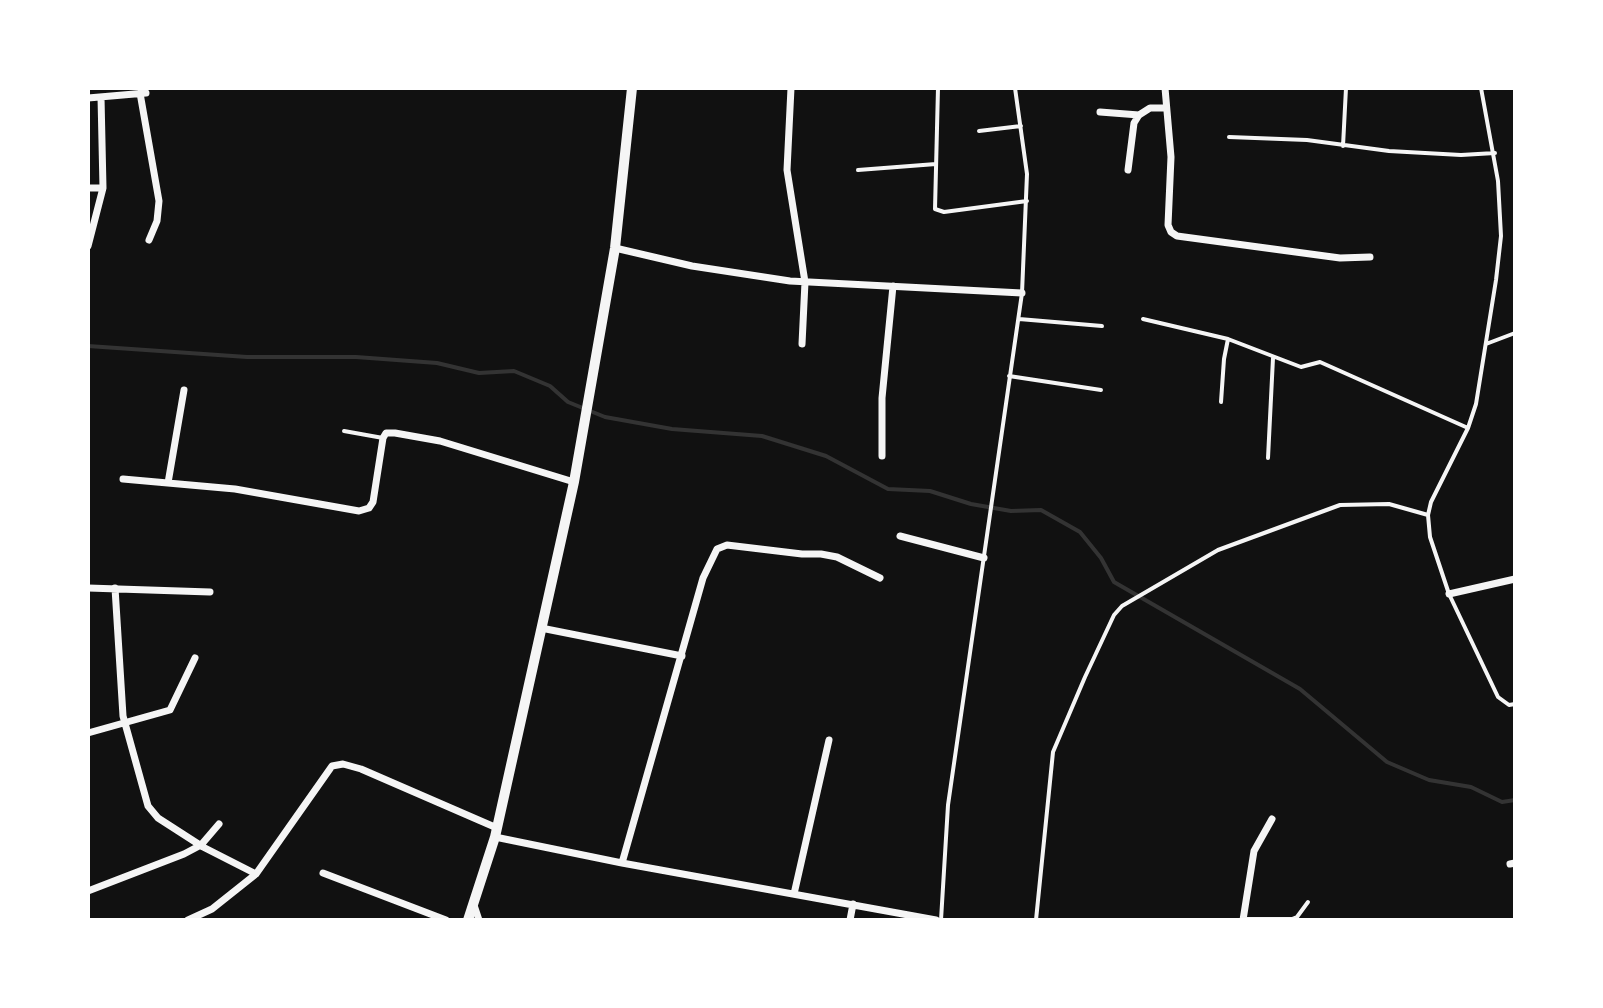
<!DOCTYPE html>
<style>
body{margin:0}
#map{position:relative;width:1603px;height:1008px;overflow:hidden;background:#111;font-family:"Nunito Sans",sans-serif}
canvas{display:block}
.frame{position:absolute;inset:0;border:90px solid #fff;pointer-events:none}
</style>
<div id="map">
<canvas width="1603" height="1008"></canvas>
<div class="frame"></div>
</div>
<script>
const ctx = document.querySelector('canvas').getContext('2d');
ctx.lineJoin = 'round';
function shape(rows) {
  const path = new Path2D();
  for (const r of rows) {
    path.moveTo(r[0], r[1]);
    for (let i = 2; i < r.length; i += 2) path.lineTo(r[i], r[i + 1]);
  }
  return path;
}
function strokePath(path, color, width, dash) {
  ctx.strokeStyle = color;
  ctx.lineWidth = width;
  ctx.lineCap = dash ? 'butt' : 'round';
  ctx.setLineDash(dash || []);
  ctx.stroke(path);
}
strokePath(shape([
 [88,346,247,357,356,357,437,363,479,373,514,371,550,386,568,402,605,417,672,429,762,436,826,456,888,489,930,491,971,504,1011,511,1041,510,1080,532,1101,558,1114,582,1300,689,1387,762,1429,780,1471,787,1502,802,1515,800]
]), '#333', 4);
strokePath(shape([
 [938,88,935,209,944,212,1027,201],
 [1481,88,1498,181,1501,236,1496,280,1476,404,1468,428,1431,502,1428,515,1430,537,1449,594,1498,697,1509,705,1515,704],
 [979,131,1021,126],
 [1229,137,1307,140,1389,151,1461,155,1495,153],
 [1343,146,1346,88],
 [858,170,936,164],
 [1019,319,1102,326],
 [1143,319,1228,339],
 [1486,344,1515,333],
 [1009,376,1101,390],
 [1221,402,1224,359,1228,339,1301,367,1320,362,1468,428],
 [344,431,383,438],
 [1268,458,1273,358],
 [1243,919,1292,919,1297,917,1308,902],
 [941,920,948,805,1022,293,1027,174,1015,88],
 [1036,920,1053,752,1085,677,1114,615,1122,606,1218,550,1340,505,1389,504,1428,515]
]), '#f5f5f5', 4);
strokePath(shape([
 [791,88,787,170,805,282,802,344],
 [1165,88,1171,157,1168,225,1171,232,1177,236,1340,258,1370,257],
 [140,93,159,201,157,221,149,240],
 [88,98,146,93],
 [1100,112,1139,115],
 [1128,170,1134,123,1139,115,1150,108,1166,108],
 [88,188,103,188],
 [88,246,103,188,101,97],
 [615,248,692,266,790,281,1022,293],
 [882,456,882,398,893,286],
 [123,479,235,489,359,511,369,508,373,502,383,438,386,433,395,433,440,441,574,482],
 [168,483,184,390],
 [900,536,984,558],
 [88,588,210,592],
 [115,588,123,716,148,806,158,818,203,847,256,874],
 [1449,594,1515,579],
 [541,628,682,656],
 [88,733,170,710,195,658],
 [495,837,622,863,936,920],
 [622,863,703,578,717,549,727,545,802,554,821,554,837,557,880,578],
 [1510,864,1515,863],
 [323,873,446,920],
 [88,891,184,854,201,845,219,824],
 [794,894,829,740],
 [474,905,479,920],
 [188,920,212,909,256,874,332,766,343,764,361,769,497,828],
 [850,920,853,904],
 [1243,920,1254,851,1272,819]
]), '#f5f5f5', 7);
strokePath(shape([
 [468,920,495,837,574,482,615,248,632,88]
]), '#f5f5f5', 10);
</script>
